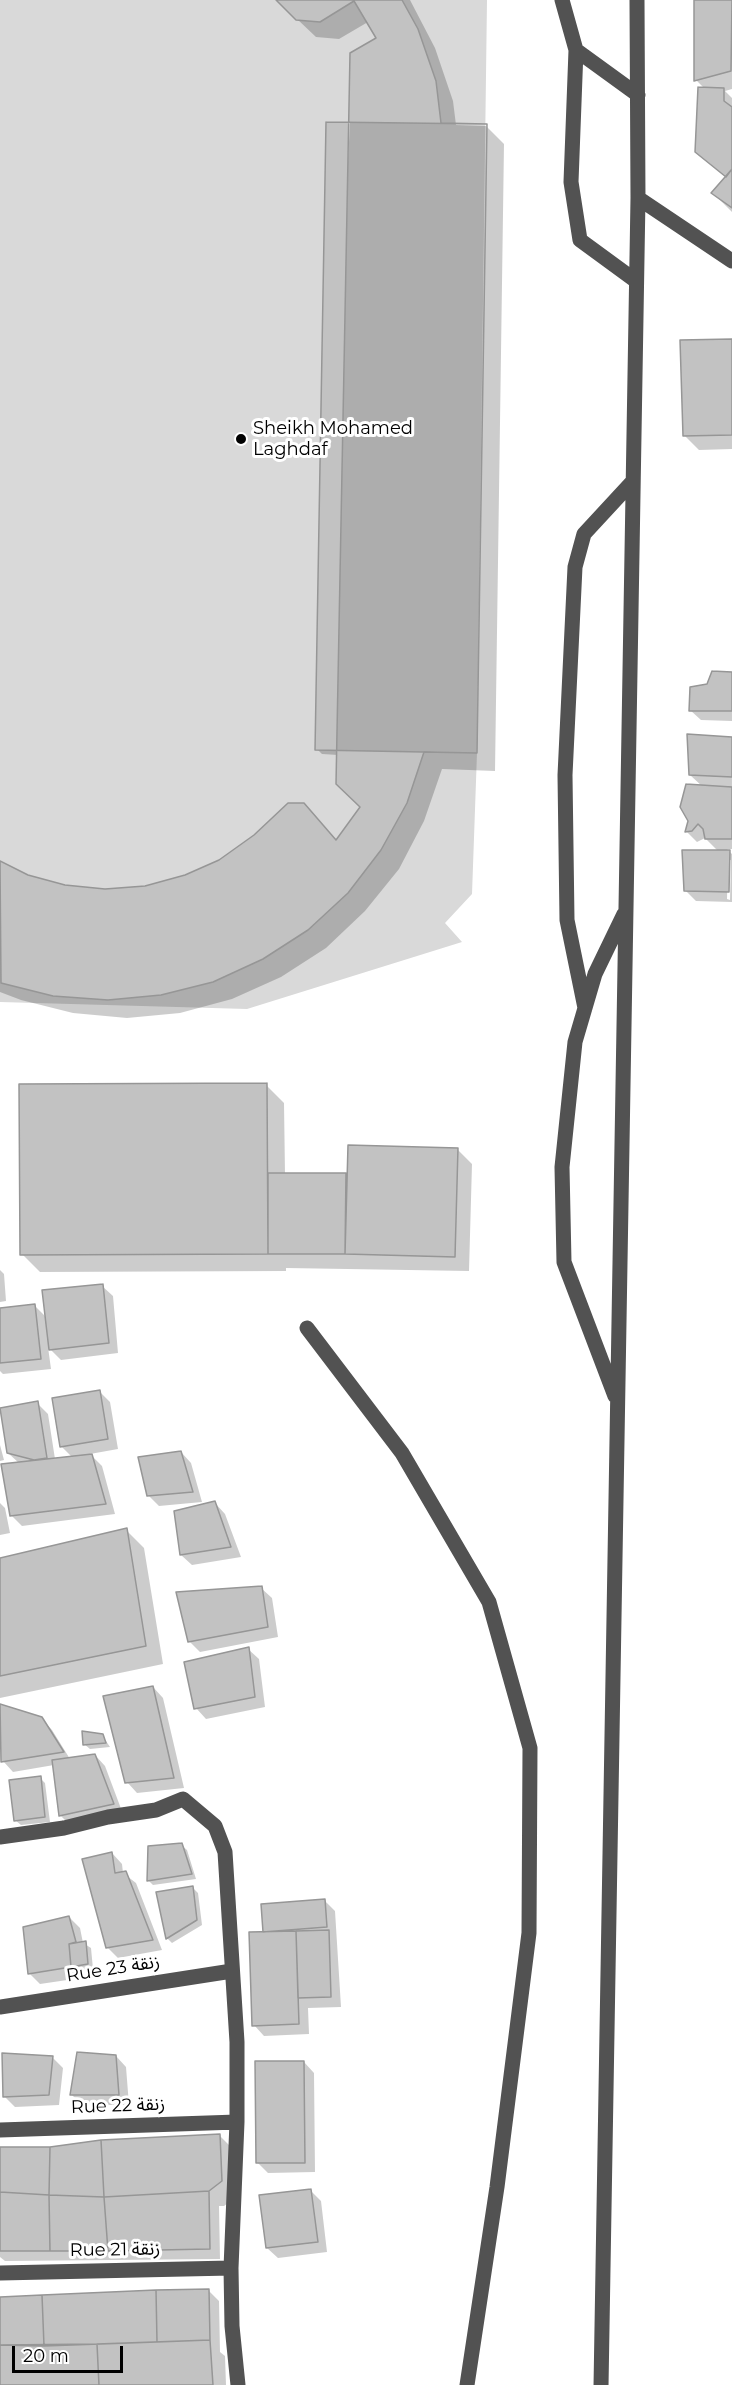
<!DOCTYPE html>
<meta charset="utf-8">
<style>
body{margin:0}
#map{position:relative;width:732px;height:2385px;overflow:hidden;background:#fff;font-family:Montserrat,sans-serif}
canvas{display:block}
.scale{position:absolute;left:12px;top:2346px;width:111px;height:27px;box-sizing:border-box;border:3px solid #000;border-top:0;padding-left:8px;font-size:18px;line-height:21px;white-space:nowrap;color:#000;-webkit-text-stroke:4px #fff;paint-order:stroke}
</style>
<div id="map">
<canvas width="732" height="2385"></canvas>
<div class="scale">20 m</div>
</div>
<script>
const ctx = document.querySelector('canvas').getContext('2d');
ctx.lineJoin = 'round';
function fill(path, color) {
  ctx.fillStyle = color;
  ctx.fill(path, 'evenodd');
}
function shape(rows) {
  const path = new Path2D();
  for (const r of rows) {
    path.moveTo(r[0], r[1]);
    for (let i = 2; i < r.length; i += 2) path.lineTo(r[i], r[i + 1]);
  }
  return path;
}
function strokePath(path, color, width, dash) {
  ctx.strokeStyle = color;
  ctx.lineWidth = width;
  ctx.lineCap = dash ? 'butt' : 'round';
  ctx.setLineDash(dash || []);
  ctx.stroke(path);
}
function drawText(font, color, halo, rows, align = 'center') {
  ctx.font = font + ' Montserrat,"Noto Sans Arabic",sans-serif';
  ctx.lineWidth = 6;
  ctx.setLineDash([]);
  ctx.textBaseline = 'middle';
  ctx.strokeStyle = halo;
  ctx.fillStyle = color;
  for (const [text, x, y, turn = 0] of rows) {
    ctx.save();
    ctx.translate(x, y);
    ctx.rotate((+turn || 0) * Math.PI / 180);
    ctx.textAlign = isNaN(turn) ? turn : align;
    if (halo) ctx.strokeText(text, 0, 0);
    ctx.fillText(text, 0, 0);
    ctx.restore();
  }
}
fill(shape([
 [0,0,487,0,477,753,472,894,445,923,462,942,247,1009,0,1002]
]), '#d9d9d9');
fill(shape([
 [277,0,410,0,435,48,453,101,456,125,486,126,504,144,495,771,442,769,424,821,399,869,365,911,326,948,281,977,232,999,180,1013,127,1018,73,1013,21,1000,0,992,0,863,27,876,65,887,105,891,145,887,185,877,220,861,304,805,337,841,362,807,338,755,322,754,317,749,350,123,378,38,368,22,339,39,316,37],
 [696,0,732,0,732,89,725,91,732,98,732,212,713,193,726,177,704,88,696,80],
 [732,340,732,449,699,450,684,435],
 [732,673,732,721,701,720,690,710,708,686],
 [732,738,732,849,727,849,732,854,732,902,696,901,685,890,719,852,705,838,697,842,687,832,703,787,690,775],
 [728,860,731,860,730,900,727,899],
 [266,1085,284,1103,285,1174,348,1175,457,1149,472,1164,469,1271,286,1268,286,1271,40,1272,22,1254],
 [0,1270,4,1274,6,1301,0,1302],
 [102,1286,113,1296,118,1353,61,1360,48,1347,51,1369,3,1374,0,1371,0,1309,34,1305,47,1318],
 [99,1391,110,1402,118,1449,90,1454,102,1466,115,1514,22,1526,11,1515,19,1463,8,1453,37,1403,48,1414,55,1459,72,1457,62,1447],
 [0,1445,4,1460,0,1461],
 [181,1452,191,1463,202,1502,159,1506,148,1495],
 [0,1503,5,1508,10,1533,0,1535],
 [215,1503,225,1514,241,1557,192,1565,181,1555],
 [126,1530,144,1548,163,1664,0,1698,0,1560],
 [261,1588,272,1598,278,1637,200,1652,189,1641],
 [248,1649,259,1659,265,1707,206,1719,196,1708],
 [153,1687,163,1698,184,1788,137,1793,127,1782],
 [0,1706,41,1718,52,1730,70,1759,95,1755,105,1766,123,1814,71,1826,60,1815,54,1765,13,1772,3,1761],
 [102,1735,110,1747,90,1749,84,1744],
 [40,1778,45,1783,50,1822,21,1825,15,1820],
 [181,1845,187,1850,196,1879,153,1885,148,1880],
 [112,1853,122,1864,123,1873,136,1883,162,1950,118,1958,107,1947],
 [192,1887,198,1893,202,1925,172,1943,167,1938],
 [325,1901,335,1911,341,2007,308,2008,309,2034,264,2036,254,2025,265,1933],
 [69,1917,80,1928,83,1943,91,1948,93,1969,80,1971,81,1978,40,1984,30,1974],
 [116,2056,126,2067,129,2105,82,2105,72,2095],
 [52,2057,63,2068,59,2105,15,2107,4,2096],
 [304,2062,314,2073,315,2172,268,2173,257,2162],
 [219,2135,234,2150,237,2196,224,2206,219,2206,220,2259,5,2261,0,2257,0,2148,50,2149],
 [310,2190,321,2201,327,2252,278,2258,267,2248],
 [208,2290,219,2301,220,2352,225,2356,226,2385,0,2385,0,2298]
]), '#0003');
const building = shape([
 [276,0,402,0,418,29,436,81,441,123,487,124,477,753,424,752,407,803,381,850,348,893,308,930,263,959,213,982,161,995,108,1000,53,996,1,983,0,861,28,875,65,885,105,889,145,886,185,875,219,860,254,835,288,803,304,803,336,840,360,807,336,784,350,53,376,38,354,1,320,22,296,20,276,0],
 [694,0,732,0,731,71,694,81,694,0],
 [698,87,724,88,724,101,732,107,732,169,726,177,695,152,698,87],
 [326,122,487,124,477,753,315,750,326,122],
 [732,169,732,208,711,193,732,169],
 [732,339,732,435,683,436,680,340,732,339],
 [712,671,732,672,732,711,689,711,690,687,707,684,712,671],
 [687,734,732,737,732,777,689,775,687,734],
 [686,784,732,787,732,839,705,839,703,829,698,824,692,831,685,832,688,821,680,807,686,784],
 [682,850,730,850,729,892,684,891,682,850],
 [267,1083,268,1254,20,1255,19,1084,267,1083],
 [348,1145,458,1148,455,1257,345,1254,348,1145],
 [268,1173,346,1173,345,1254,268,1254,268,1173],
 [103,1284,109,1343,49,1350,42,1290,103,1284],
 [35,1304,41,1359,0,1363,0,1308,35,1304],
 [100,1390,108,1439,60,1447,52,1398,100,1390],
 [38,1401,47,1458,34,1460,7,1453,0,1408,38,1401],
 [181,1451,193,1492,147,1496,138,1457,181,1451],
 [92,1454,106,1504,10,1516,1,1464,92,1454],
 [215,1501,231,1547,180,1555,174,1511,215,1501],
 [127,1528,146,1646,0,1676,0,1558,127,1528],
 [262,1586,268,1627,188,1642,176,1592,262,1586],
 [249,1647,255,1697,194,1709,184,1662,249,1647],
 [153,1686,174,1778,125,1783,103,1696,153,1686],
 [0,1704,42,1717,64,1752,1,1762,0,1704],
 [82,1731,103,1734,106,1743,83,1745,82,1731],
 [95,1754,114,1804,59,1816,52,1760,95,1754],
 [41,1776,45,1817,14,1821,9,1780,41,1776],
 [182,1843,192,1874,147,1881,148,1846,182,1843],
 [112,1852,115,1873,126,1871,153,1940,106,1948,82,1859,112,1852],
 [193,1886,197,1920,166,1939,156,1892,193,1886],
 [325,1899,327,1927,263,1932,261,1904,325,1899],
 [69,1916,76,1942,69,1944,71,1967,28,1974,23,1927,69,1916],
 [329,1930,331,1997,298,1998,296,1931,329,1930],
 [296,1931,299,2024,252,2026,249,1932,296,1931],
 [86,1941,88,1964,71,1967,69,1944,86,1941],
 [77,2052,116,2055,119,2095,70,2095,77,2052],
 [2,2053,53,2056,49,2095,3,2097,2,2053],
 [255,2061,304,2061,305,2163,256,2163,255,2061],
 [220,2134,222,2181,209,2191,104,2197,101,2140,220,2134],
 [101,2140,104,2197,49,2195,50,2147,101,2140],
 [0,2147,50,2147,49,2195,0,2192,0,2147],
 [311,2189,318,2242,266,2248,259,2195,311,2189],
 [209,2191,210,2249,108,2251,104,2197,209,2191],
 [0,2192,49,2195,50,2251,0,2251,0,2192],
 [49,2195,104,2197,108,2251,50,2251,49,2195],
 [209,2289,210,2340,157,2342,156,2290,209,2289],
 [156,2290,157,2342,44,2346,42,2295,156,2290],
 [42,2295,44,2346,0,2345,0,2297,42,2295],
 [210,2340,213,2385,99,2385,97,2344,210,2340],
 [97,2344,99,2385,0,2385,0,2345,97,2344]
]);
fill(building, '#c2c2c2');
strokePath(building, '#969696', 1.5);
strokePath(shape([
 [562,0,576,50,638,95],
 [576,50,571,182,580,240,636,281],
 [638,198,732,261],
 [585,1008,567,920,565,775,575,567,584,534,633,481],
 [307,1328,402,1453,489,1602,530,1748,529,1933,497,2187,467,2385],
 [615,1396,564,1262,562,1167,575,1042,595,974,624,914],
 [0,1837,64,1828,108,1817,156,1810,183,1799,215,1826,225,1852,237,2042,237,2122,231,2268,232,2326,238,2385],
 [0,2007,232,1971],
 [0,2130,237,2122],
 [0,2273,231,2268],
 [601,2385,638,198,637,0]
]), '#525252', 15);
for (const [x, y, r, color] of [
 [241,439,6,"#000"]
]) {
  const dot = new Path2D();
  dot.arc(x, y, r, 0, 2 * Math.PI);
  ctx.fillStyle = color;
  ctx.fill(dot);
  strokePath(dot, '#fff', 2);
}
drawText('18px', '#000', '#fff', [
 ["Sheikh Mohamed",253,429],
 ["Laghdaf",253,450]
], 'left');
drawText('18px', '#000', '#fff', [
 ["Rue 23 زنقة",113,1969,-9],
 ["Rue 22 زنقة",118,2106,-2],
 ["Rue 21 زنقة",115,2250,-1]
]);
</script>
